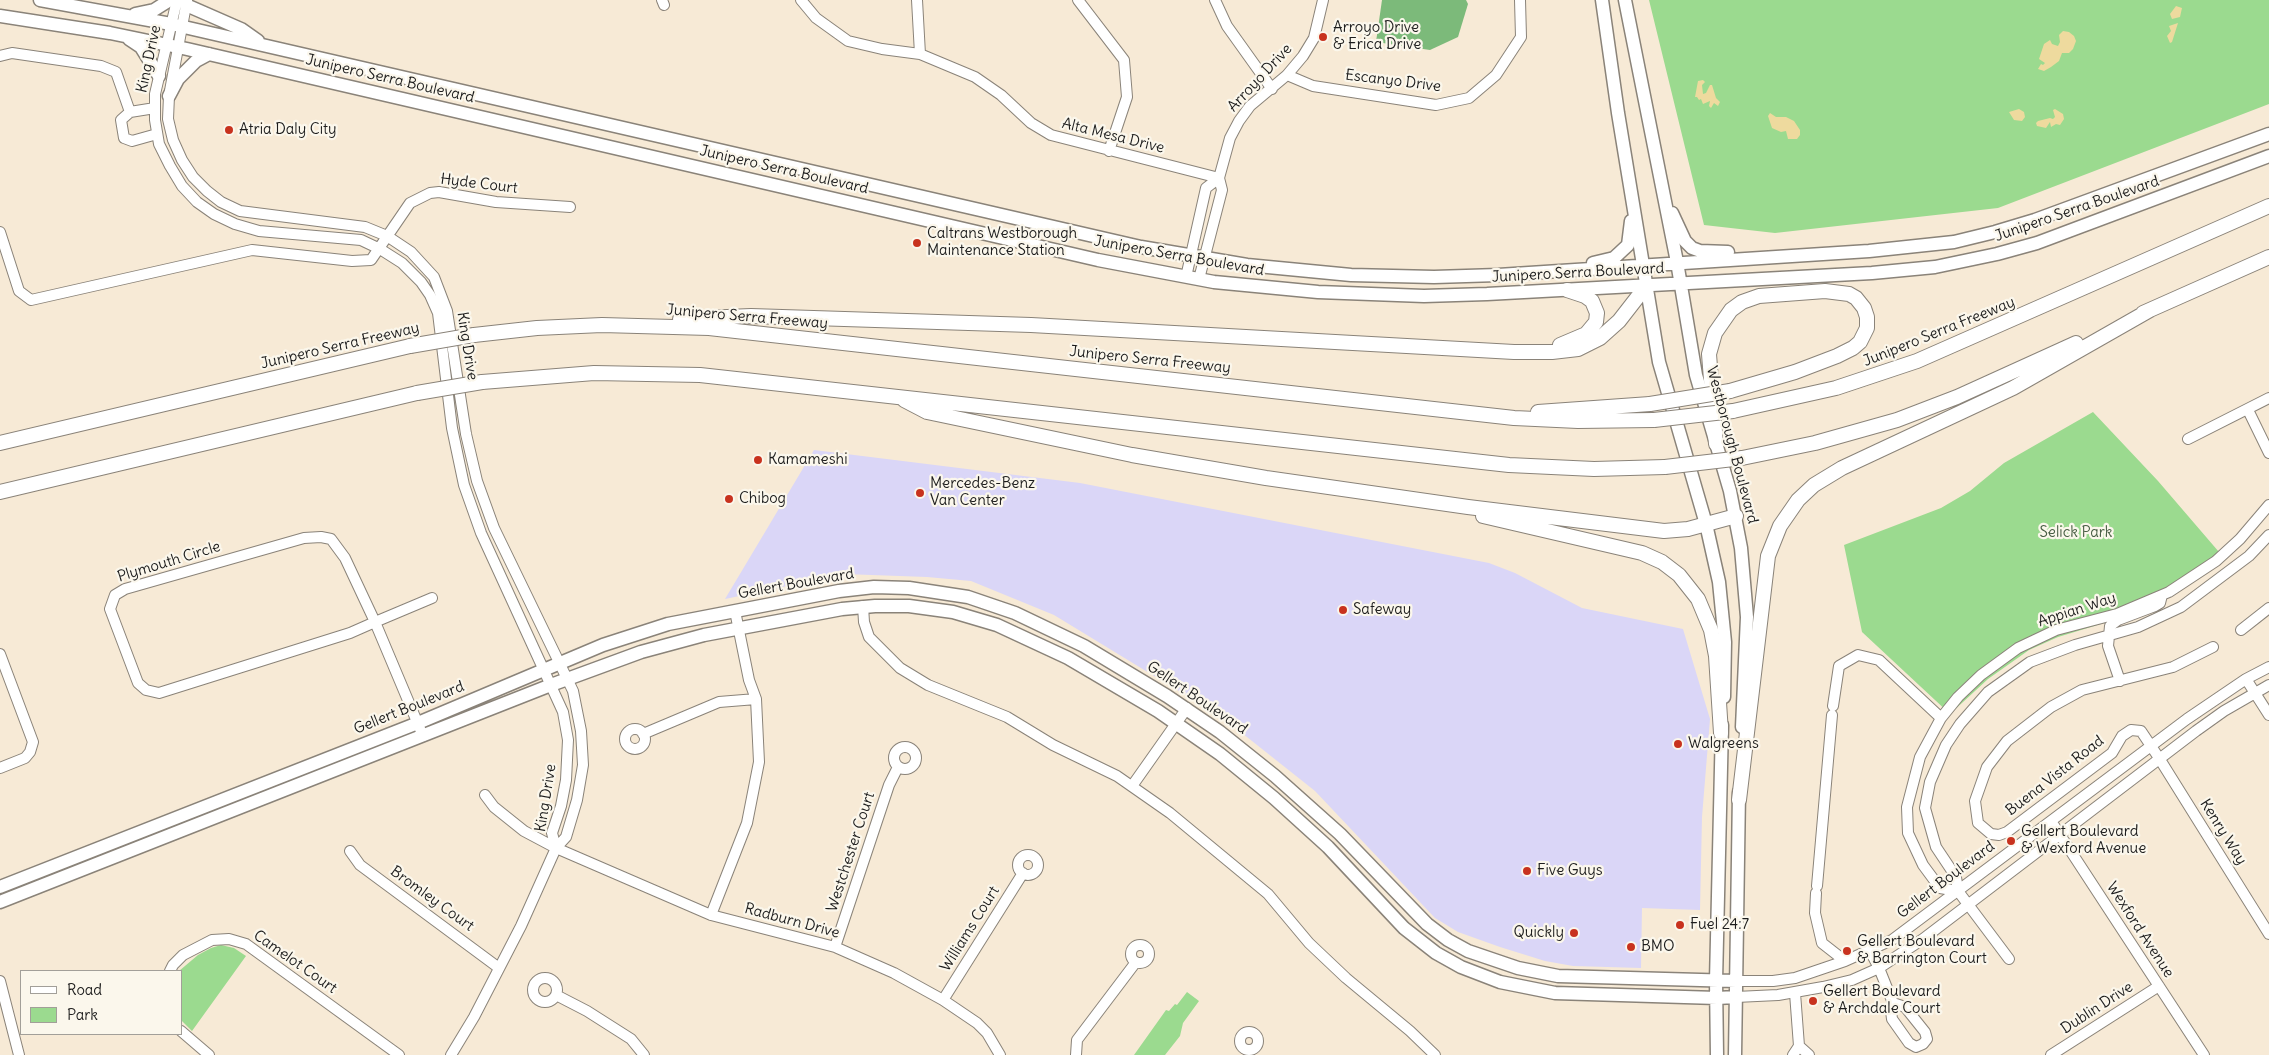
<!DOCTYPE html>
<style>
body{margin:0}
#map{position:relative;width:2269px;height:1055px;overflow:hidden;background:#f7ead6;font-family:Delius,sans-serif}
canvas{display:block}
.legend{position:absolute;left:20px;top:970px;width:162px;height:65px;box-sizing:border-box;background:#fbf7ec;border:1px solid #a29f99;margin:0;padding:6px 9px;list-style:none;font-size:15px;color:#1c1c1c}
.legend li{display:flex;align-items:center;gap:10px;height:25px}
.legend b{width:25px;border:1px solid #a29f99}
</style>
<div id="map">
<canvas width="2269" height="1055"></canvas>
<ul class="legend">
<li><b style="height:6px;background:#fff"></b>Road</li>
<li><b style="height:14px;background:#9bda8f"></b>Park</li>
</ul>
</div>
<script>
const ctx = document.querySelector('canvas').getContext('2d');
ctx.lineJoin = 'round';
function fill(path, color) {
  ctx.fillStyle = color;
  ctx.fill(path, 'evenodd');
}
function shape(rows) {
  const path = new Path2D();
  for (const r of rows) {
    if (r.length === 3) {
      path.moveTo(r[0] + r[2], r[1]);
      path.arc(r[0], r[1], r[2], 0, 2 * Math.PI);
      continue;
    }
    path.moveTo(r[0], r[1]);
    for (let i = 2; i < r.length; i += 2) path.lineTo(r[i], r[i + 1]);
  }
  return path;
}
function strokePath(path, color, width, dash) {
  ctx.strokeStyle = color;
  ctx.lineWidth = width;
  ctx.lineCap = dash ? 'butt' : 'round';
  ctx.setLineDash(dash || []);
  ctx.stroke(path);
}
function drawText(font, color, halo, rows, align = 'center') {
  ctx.font = font + ' Delius,sans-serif';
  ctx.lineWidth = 4.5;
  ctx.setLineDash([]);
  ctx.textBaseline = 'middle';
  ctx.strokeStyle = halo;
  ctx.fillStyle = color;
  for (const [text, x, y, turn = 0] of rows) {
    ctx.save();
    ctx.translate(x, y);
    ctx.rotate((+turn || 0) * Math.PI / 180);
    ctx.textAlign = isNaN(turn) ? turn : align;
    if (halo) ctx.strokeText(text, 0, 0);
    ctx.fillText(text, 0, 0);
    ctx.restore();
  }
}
fill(shape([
 [814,450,1080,483,1489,563,1515,573,1582,608,1683,629,1710,719,1702,817,1700,910,1642,908,1641,968,1573,966,1545,961,1500,947,1458,932,1435,918,1315,791,1223,718,1054,615,971,581,927,577,844,574,725,599]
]), '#dad6f7');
fill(shape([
 [1649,0,2269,0,2269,104,1998,208,1775,233,1704,225],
 [2093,412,2158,481,2225,559,2191,584,2167,598,2124,617,2058,637,2029,650,1988,679,1950,714,1862,632,1844,545,1941,508,1970,491,2004,463],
 [221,945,234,948,246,956,192,1031,181,1020,181,971,179,971,198,955,211,948],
 [1187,992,1199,1001,1183,1023,1180,1036,1165,1055,1134,1055,1166,1010,1169,1011,1175,1004,1177,1005]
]), '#9bda8f');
fill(shape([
 [1382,0,1466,0,1468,4,1458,37,1430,50,1376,42]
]), '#7cba7a');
fill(shape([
 [2176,6,2182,8,2180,17,2172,19,2170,14],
 [2178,23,2172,42,2170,43,2167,36,2171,31,2169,26],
 [2063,31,2069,32,2074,36,2076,41,2073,49,2069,53,2062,53,2059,61,2051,67,2044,71,2038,69,2041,64,2043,65,2045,63,2039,59,2044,44,2050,40,2052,44,2058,46,2060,42,2059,35],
 [1703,80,1705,82,1702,85,1703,94,1706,93,1710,85,1712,85,1716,98,1720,102,1718,106,1714,103,1711,108,1709,106,1710,101,1703,104,1701,99,1699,100,1697,97,1695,97,1698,81],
 [2019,109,2024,112,2025,117,2022,121,2014,120,2009,112],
 [2055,109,2063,114,2064,119,2060,125,2056,124,2051,127,2050,122,2046,128,2037,126,2036,123,2038,121,2050,118,2053,119,2055,117,2053,110],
 [1770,113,1776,117,1786,117,1794,121,1800,130,1800,135,1797,139,1788,139,1786,131,1781,132,1772,128,1768,116]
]), '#eeda9e');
const minor = shape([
 [177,0,155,94,155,120,159,144,170,166,182,186,197,202,214,214,235,224,259,231,361,240,380,249,402,263,421,282,430,295,438,313,452,428,464,485,481,533,563,712,568,740,566,780,561,806,552,833,556,848],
 [187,0,169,96,168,119,173,140,182,160,193,177,207,191,221,202,240,211,365,227,387,236,411,252,434,277,447,311,466,434,477,481,494,528,573,691,581,731,583,765,577,800,566,837,556,848,521,926,474,1017,451,1055],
 [662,0,664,5],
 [801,0,816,18,848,41,882,49,920,54,975,77,1001,95,1031,123,1051,135,1219,178],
 [917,0,920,54],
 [1078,0,1124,60,1127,97,1109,151],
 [1215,0,1227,26,1272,89],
 [0,56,12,53,101,66,116,72,130,112],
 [1287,75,1313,86,1436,105,1469,98,1496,75,1521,37,1520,0],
 [155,108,130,112,121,120,124,138,132,141,157,134],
 [0,232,19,291,31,300,252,250,352,261,371,260,410,203,430,193,439,192,496,202,570,207],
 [1186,277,1206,188,1219,178],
 [1199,279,1222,190,1219,178,1230,138,1239,121,1250,106,1287,75,1303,56,1314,38,1323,0],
 [2248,410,2269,453],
 [2188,439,2269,398],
 [321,537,331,539,345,558,375,622,350,633,159,693,146,690,138,683,110,609,115,595,125,589,304,538,321,537],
 [863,606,864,622,869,637,900,668,928,685,1007,717,1053,745,1117,776,1170,813,1268,894,1309,943,1346,978,1410,1031,1435,1055],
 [2241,630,2269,608],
 [2213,647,2173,667,2082,690,2051,707,2007,741,1987,767,1975,801,1978,823,1991,834,1999,835,2007,832,2112,753,2122,736,2131,730,2141,731,2159,758,2269,934],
 [0,654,33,742,30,752,25,758,0,768],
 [2246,679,2269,715],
 [2120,681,2108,646,2110,626,2118,620,2155,606,2160,603,2162,595],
 [1833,706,1839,666,1858,655,1879,660,1941,718],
 [635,739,10],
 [643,734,719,702,756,699],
 [423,736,375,622,432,598],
 [905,758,11],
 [1132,786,1187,708],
 [485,795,494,807,524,831,556,848,711,915,835,947,894,973,943,1000,977,1023,987,1033,1000,1055],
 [2051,821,2204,1055],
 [350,851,360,865,499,968],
 [1028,865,10],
 [1817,886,1832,715],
 [1958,891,1940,888,1923,865,1908,833,1907,807,1920,757,1941,718,1958,697,1981,675,2018,648,2056,630,2117,614,2169,592,2216,561,2240,539,2269,505],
 [1816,893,1815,913,1822,943,1845,961],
 [711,915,747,823,759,762,756,699,749,680,735,611],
 [1140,954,9],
 [835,947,889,785,898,767],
 [1870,951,1879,968,1893,1003,1891,1011,1892,1019,1909,1043,1916,1047,1923,1044,1927,1039,1925,1032,1905,1007,1893,1003],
 [2009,959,1958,891,1956,877,1936,847,1925,808,1930,782,1946,745,1960,724,1988,692,2030,662,2075,645,2138,627,2181,607,2249,556,2269,535],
 [170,971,173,965,183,955,212,940,229,939,246,944,399,1055],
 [545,990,12],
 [0,981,19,1055],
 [1736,981,1773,981,1795,978,1845,961,1892,940,2187,719,2246,679,2269,667],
 [556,995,587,1011,631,1039,644,1055],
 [1736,997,1778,995,1823,987,1852,980,1879,968,1923,939,2196,731,2224,711,2269,685],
 [943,1000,1023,873],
 [181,1031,209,1055],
 [1249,1041,9],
 [1799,1046,1809,1055],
 [1076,1055,1077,1040,1136,962],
 [1793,1055,1799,1046,1795,993],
 [2051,1055,2159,986]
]);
const major = shape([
 [40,0,171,24,1141,247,1247,265,1351,275,1434,277,1498,275,1869,251,1954,242,1995,232,2035,220,2269,134],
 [1602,0,1618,113,1659,362,1706,524,1719,582,1725,642,1724,697],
 [1625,0,1677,262,1696,375,1730,491,1741,548,1747,617,1742,727],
 [186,5,241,29,258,41],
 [135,14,154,10,170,0],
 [0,16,110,33,187,49,1098,260,1214,282,1318,292,1424,296,1487,294,1872,273,1935,267,1997,254,2037,243,2269,156],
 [129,39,141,47,159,76],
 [169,96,178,79,196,61,209,54],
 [1672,213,1685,241,1692,248,1700,251,1728,252],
 [1593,263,1614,258,1628,245,1631,221],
 [0,887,418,723,603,645,668,624,839,591,874,587,909,588,968,597,1015,613,1084,646,1167,696,1220,732,1275,776,1340,834,1427,924,1448,940,1468,951,1518,968,1558,976,1736,981],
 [0,902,551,685,641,652,704,635,842,609,875,606,909,606,953,612,997,625,1068,658,1158,711,1220,754,1274,798,1328,847,1404,928,1436,953,1461,967,1500,982,1555,993,1717,998,1736,997],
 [1717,1055,1716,981,1722,725],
 [1735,1055,1739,792]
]);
const highway = shape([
 [2143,313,2269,257],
 [680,319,751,316,1031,325,1514,352,1552,352,1578,349,1600,338,1619,321,1647,285],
 [474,335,537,328,602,325,709,328,1514,418,1578,421,1654,420],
 [1560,345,1586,334,1596,322,1597,313,1592,301,1585,296,1567,290],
 [482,382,594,373,700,375,1509,465,1594,469,1665,467],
 [904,400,927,412,1132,455,1266,478,1468,507,1664,531,1688,529,1736,516],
 [1733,411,1836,388,1917,361,2269,206],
 [1538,412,1650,404],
 [0,443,410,346],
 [1716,444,1709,354,1715,333,1731,310,1742,302,1759,296,1825,291,1849,294,1856,298,1864,308,1867,317,1867,328,1860,342,1853,348,1837,356,1795,372,1730,391],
 [1742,458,1815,443,1897,420,1957,397,2076,343],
 [0,492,417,393],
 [1483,516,1642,553,1662,562,1679,575,1698,599,1711,630,1716,656,1721,733],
 [1739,800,1768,556,1780,526,1798,500,1814,485,1842,468,2013,388,2150,310]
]);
strokePath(minor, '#8a8379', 12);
strokePath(major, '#8a8379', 15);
strokePath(highway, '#8a8379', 16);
strokePath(minor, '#fff', 10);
strokePath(major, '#fff', 12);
strokePath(highway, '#fff', 14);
const highwayBridge = shape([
 [410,346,474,335],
 [417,393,482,382],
 [1650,404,1730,391],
 [1654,420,1733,411],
 [1665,467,1742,458]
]);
strokePath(highwayBridge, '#8a8379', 16, []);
strokePath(highwayBridge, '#fff', 14);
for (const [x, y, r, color] of [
 [1323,37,5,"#c8321e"],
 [229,130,5,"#c8321e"],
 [917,243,5,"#c8321e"],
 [758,460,5,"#c8321e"],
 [920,493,5,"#c8321e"],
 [729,499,5,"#c8321e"],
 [1343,610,5,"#c8321e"],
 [1678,744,5,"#c8321e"],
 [2011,841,5,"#c8321e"],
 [1527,871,5,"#c8321e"],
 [1680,925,5,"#c8321e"],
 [1574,933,5,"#c8321e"],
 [1631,947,5,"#c8321e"],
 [1847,951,5,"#c8321e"],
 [1813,1001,5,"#c8321e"]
]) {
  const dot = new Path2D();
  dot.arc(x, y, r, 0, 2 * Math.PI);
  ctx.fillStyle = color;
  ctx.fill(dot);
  strokePath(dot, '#fbf7ec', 2);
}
drawText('15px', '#1c1c1c', '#fbf7ec', [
 ["Arroyo Drive",1333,28],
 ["& Erica Drive",1333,45],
 ["Atria Daly City",239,130],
 ["Caltrans Westborough",927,234],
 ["Maintenance Station",927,251],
 ["Kamameshi",768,460],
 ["Mercedes-Benz",930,484],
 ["Van Center",930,501],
 ["Chibog",739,499],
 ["Safeway",1353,610],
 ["Walgreens",1688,744],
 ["Gellert Boulevard",2021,832],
 ["& Wexford Avenue",2021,849],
 ["Five Guys",1537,871],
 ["Fuel 24:7",1690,925],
 ["Quickly",1564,933,"right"],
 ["Gellert Boulevard",1857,942],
 ["& Barrington Court",1857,959],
 ["BMO",1641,947],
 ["Gellert Boulevard",1823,992],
 ["& Archdale Court",1823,1009]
], 'left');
drawText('15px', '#1c1c1c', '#fbf7ec', [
 ["King Drive",149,59,-78],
 ["Arroyo Drive",1260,78,-47],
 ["Junipero Serra Boulevard",390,79,13],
 ["Escanyo Drive",1393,81,7],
 ["Alta Mesa Drive",1113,136,14],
 ["Junipero Serra Boulevard",784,170,13],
 ["Hyde Court",479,184,7],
 ["Junipero Serra Boulevard",2077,209,-19],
 ["Junipero Serra Boulevard",1179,256,10],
 ["Junipero Serra Boulevard",1578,273,-3],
 ["Junipero Serra Freeway",747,317,5],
 ["Junipero Serra Freeway",1939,332,-22],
 ["Junipero Serra Freeway",340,346,-13],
 ["King Drive",467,346,81],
 ["Junipero Serra Freeway",1150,360,6],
 ["Westborough Boulevard",1732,445,75],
 ["Plymouth Circle",169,562,-17],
 ["Gellert Boulevard",796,584,-10],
 ["Appian Way",2077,610,-18],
 ["Gellert Boulevard",1197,698,34],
 ["Gellert Boulevard",409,708,-22],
 ["Buena Vista Road",2055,776,-38],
 ["King Drive",546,798,-81],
 ["Kenry Way",2223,832,58],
 ["Westchester Court",851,852,-72],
 ["Gellert Boulevard",1946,880,-37],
 ["Bromley Court",432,899,36],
 ["Radburn Drive",792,921,15],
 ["Williams Court",970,929,-58],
 ["Wexford Avenue",2140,930,57],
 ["Camelot Court",295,962,35],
 ["Dublin Drive",2097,1008,-33]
]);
drawText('15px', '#485e44', '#fbf7ec', [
 ["Selick Park",2076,533]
]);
</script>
